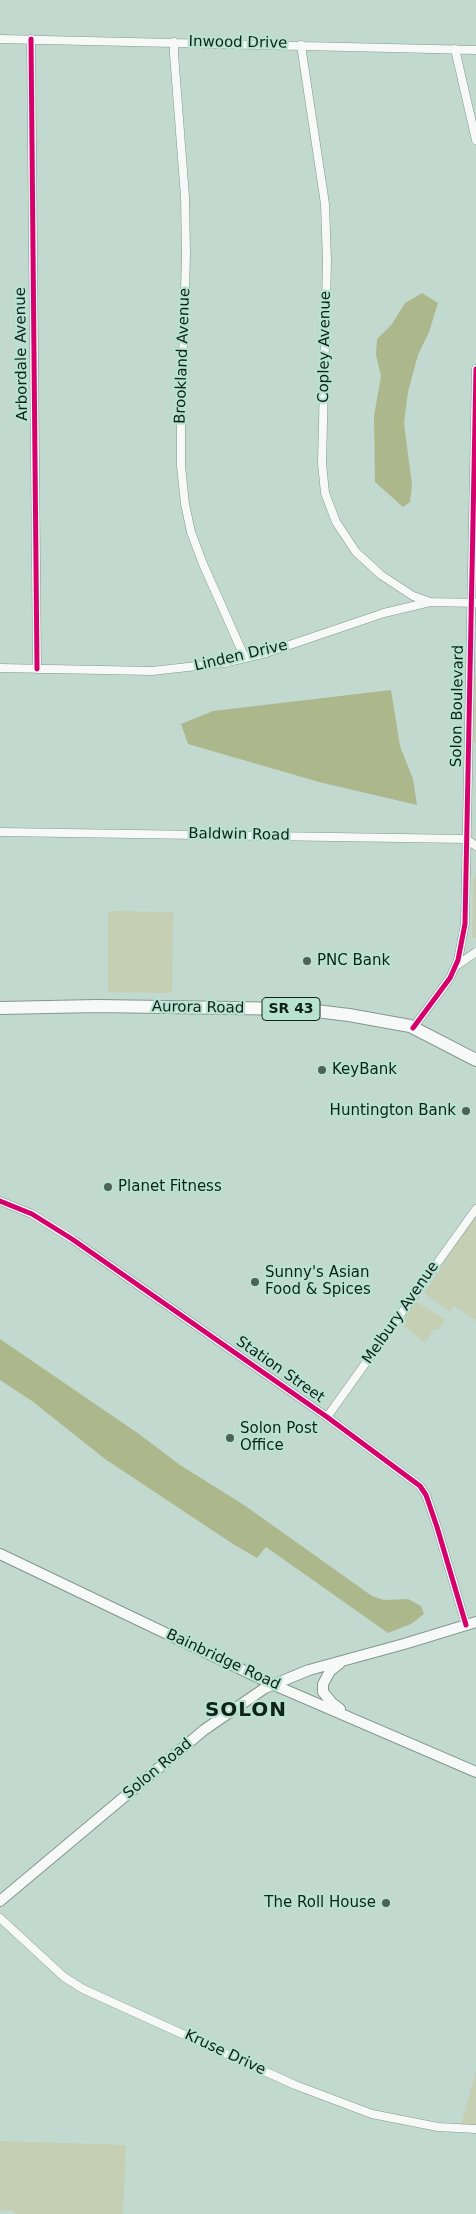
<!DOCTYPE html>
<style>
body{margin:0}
canvas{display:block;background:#c2d9d0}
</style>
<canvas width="476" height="2214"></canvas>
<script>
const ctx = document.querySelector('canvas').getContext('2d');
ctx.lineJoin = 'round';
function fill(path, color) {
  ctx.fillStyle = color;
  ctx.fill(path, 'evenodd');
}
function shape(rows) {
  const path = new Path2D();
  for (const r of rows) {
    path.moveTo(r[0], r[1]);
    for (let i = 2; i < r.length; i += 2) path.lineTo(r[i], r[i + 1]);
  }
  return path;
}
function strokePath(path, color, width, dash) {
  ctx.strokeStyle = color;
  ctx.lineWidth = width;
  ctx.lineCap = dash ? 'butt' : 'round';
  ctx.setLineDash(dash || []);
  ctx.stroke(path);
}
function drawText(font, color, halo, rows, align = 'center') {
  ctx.font = font + ' "DejaVu Sans",sans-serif';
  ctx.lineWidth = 4.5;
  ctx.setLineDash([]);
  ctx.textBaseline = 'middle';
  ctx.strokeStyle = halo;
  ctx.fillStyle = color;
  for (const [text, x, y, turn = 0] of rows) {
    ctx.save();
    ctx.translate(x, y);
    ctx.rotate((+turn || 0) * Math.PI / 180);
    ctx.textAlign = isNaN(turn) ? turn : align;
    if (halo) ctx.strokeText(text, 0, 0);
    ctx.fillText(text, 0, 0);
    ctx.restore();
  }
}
fill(shape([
 [471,675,476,676,476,743,470,742],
 [476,874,476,938,472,938,473,879],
 [108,911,173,912,172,993,108,992],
 [476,1215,476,1321,454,1306,450,1312,424,1293],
 [415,1301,445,1319,440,1329,434,1329,425,1343,401,1324],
 [476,2070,476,2129,460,2129],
 [0,2141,126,2145,123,2214,17,2214,12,2211,0,2210]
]), '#c4cfb3');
fill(shape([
 [422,293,438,303,429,332,418,355,408,392,404,423,412,485,410,502,403,507,375,482,374,416,381,376,376,355,377,339,392,324,405,303],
 [391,690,400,746,413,779,417,805,319,782,188,744,181,724,213,711],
 [0,1339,139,1434,180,1465,244,1505,372,1596,384,1600,408,1599,421,1606,424,1614,411,1624,388,1633,266,1547,257,1558,233,1544,105,1459,32,1401,0,1380]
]), '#adb78c');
const minor = shape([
 [0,39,476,50],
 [31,39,37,669],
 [174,42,174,54,185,197,186,255,181,426,181,466,185,504,191,532,203,564,245,658],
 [301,45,325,204,327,261,322,463,325,493,336,522,356,552,381,575,413,596,430,602],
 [455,49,476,140],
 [0,668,152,671,224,663,266,653,384,613,430,602,476,603],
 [0,832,466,839,476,846],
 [456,966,476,952],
 [413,1028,450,978,458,960,465,924,476,369],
 [0,1201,32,1214,72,1239,327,1417,420,1486,426,1495,437,1527,466,1625],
 [327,1417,476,1209],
 [0,1918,64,1977,83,1989,295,2085,372,2114,438,2127,476,2129]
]);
const tertiary = shape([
 [0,1554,274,1685,476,1772],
 [340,1663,330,1671,323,1684,323,1692,332,1703,340,1709],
 [0,1901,204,1730,265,1688,309,1670,404,1644,476,1622]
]);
const primary = shape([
 [0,1008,97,1006,299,1009,349,1015,410,1026,476,1060]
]);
strokePath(minor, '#849690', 9);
strokePath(tertiary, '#849690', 12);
strokePath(primary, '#849690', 14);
strokePath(minor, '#f6f9f8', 8);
strokePath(tertiary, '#f6f9f8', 10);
strokePath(primary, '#f6f9f8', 12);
strokePath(shape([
 [31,39,37,669],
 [413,1028,450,978,458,960,465,924,476,369],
 [0,1201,32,1214,72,1239,327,1417,420,1486,426,1495,437,1527,466,1625]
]), '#d6006c', 5);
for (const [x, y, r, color] of [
 [307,961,5,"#4e615a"],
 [322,1070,5,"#4e615a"],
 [466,1111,5,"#4e615a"],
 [108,1187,5,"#4e615a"],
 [255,1282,5,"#4e615a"],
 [230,1438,5,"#4e615a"],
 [386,1903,5,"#4e615a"]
]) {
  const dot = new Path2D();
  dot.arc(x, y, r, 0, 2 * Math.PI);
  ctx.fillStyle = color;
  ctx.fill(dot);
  strokePath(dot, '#b8e3d2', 2);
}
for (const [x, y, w] of [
 [291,1009,58]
]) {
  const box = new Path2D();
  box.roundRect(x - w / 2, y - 11.5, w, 23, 4);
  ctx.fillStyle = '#b8e3d2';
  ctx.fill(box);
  strokePath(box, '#10201a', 1);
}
drawText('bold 14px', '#10201a', null, [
 ["SR 43",291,1009]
]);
drawText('15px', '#10201a', '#b8e3d2', [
 ["Inwood Drive",238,43,1],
 ["Copley Avenue",325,347,-89],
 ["Arbordale Avenue",22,354,-91],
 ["Brookland Avenue",183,356,-88],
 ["Linden Drive",241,656,-13],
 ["Solon Boulevard",458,706,-89],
 ["Baldwin Road",239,835,1],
 ["Aurora Road",198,1008,1],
 ["Melbury Avenue",401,1313,-55],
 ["Station Street",280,1370,35],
 ["Bainbridge Road",223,1660,25],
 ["Solon Road",158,1769,-40],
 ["Kruse Drive",225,2053,25]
]);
drawText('15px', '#10201a', '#b8e3d2', [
 ["PNC Bank",317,961],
 ["KeyBank",332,1070],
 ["Huntington Bank",456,1111,"right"],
 ["Planet Fitness",118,1187],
 ["Sunny's Asian",265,1273],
 ["Food & Spices",265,1290],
 ["Solon Post",240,1429],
 ["Office",240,1446],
 ["The Roll House",376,1903,"right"]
], 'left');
ctx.letterSpacing = '1px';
drawText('bold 20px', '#10201a', '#b8e3d2', [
 ["SOLON",246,1711]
]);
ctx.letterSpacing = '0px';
</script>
